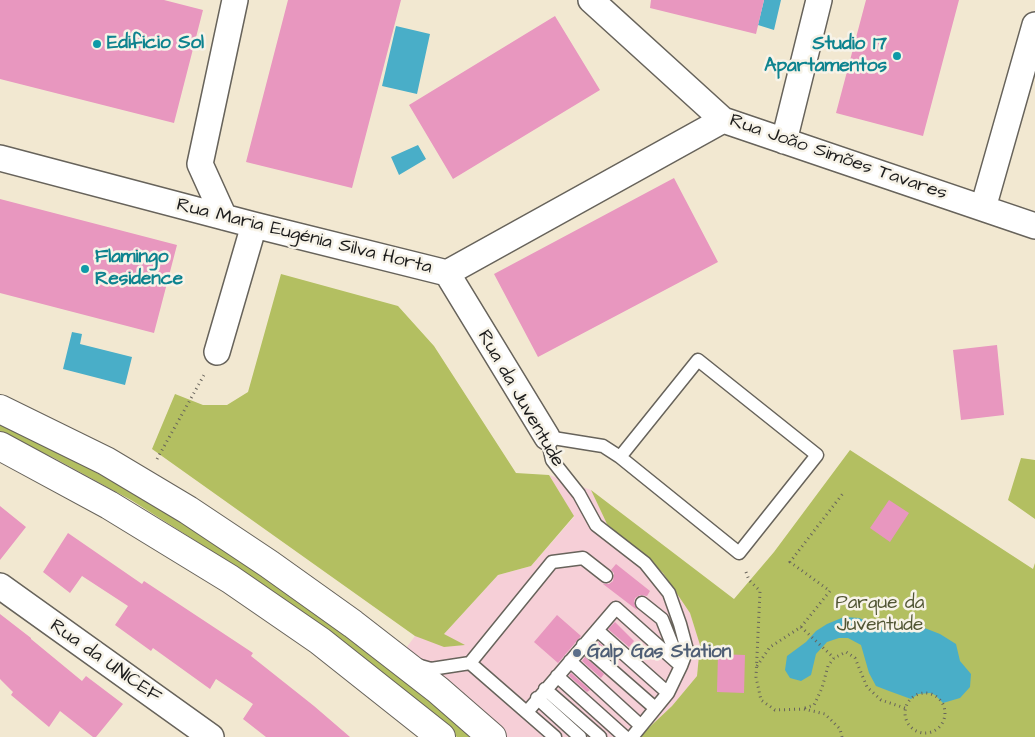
<!DOCTYPE html>
<meta charset="utf-8">
<style>
body{margin:0}
canvas{display:block;background:#f2e8d1}
</style>
<canvas width="1035" height="737"></canvas>
<script>
const ctx = document.querySelector('canvas').getContext('2d');
ctx.lineJoin = 'round';
function fill(path, color) {
  ctx.fillStyle = color;
  ctx.fill(path, 'evenodd');
}
function shape(rows) {
  const path = new Path2D();
  for (const r of rows) {
    if (r.length === 3) {
      path.moveTo(r[0] + r[2], r[1]);
      path.arc(r[0], r[1], r[2], 0, 2 * Math.PI);
      continue;
    }
    path.moveTo(r[0], r[1]);
    for (let i = 2; i < r.length; i += 2) path.lineTo(r[i], r[i + 1]);
  }
  return path;
}
function strokePath(path, color, width, dash) {
  ctx.strokeStyle = color;
  ctx.lineWidth = width;
  ctx.lineCap = dash ? 'butt' : 'round';
  ctx.setLineDash(dash || []);
  ctx.stroke(path);
}
function drawText(font, color, halo, rows, align = 'center') {
  ctx.font = font + ' "Architects Daughter",sans-serif';
  ctx.lineWidth = 5;
  ctx.setLineDash([]);
  ctx.textBaseline = 'middle';
  ctx.strokeStyle = halo;
  ctx.fillStyle = color;
  for (const [text, x, y, turn = 0] of rows) {
    ctx.save();
    ctx.translate(x, y);
    ctx.rotate((+turn || 0) * Math.PI / 180);
    ctx.textAlign = isNaN(turn) ? turn : align;
    if (halo) ctx.strokeText(text, 0, 0);
    ctx.fillText(text, 0, 0);
    ctx.restore();
  }
}
fill(shape([
 [549,475,591,490,607,524,663,573,690,613,700,645,697,676,672,706,639,737,492,737,398,659,415,636,444,634,498,575,531,566,574,517]
]), '#f6cfd7');
fill(shape([
 [281,274,398,306,434,346,516,473,549,475,574,516,531,566,498,575,444,634,465,645,444,647,415,636,152,449,175,394,203,405,227,405,248,392],
 [0,425,92,470,158,507,319,614,392,671,473,737,457,737,381,672,290,605,199,543,131,500,54,458,0,433],
 [850,450,1033,569,1035,563,1035,737,639,737,672,706,697,676,700,645,690,613,663,573,607,524,591,490,734,599,774,552],
 [1021,458,1035,460,1035,519,1008,500]
]), '#b3bf61');
fill(shape([
 [764,0,781,0,774,30,758,25],
 [396,26,430,34,417,94,382,86],
 [418,145,426,159,399,175,391,157],
 [72,332,82,334,80,344,132,357,125,385,63,369],
 [844,617,859,618,887,629,908,630,922,627,940,634,956,644,960,661,971,674,970,687,960,698,943,703,935,695,930,693,918,694,911,699,889,691,876,686,869,673,861,645,848,638,839,638,827,642,816,654,811,675,801,681,790,678,785,670,787,656,806,642,816,631,827,624]
]), '#49aec8');
fill(shape([
 [0,0,164,0,203,10,174,123,0,79],
 [288,0,401,0,352,188,246,162],
 [651,0,764,0,756,34,650,8],
 [866,0,959,0,923,136,836,113],
 [555,16,600,90,453,179,409,105],
 [674,178,718,262,538,357,494,274],
 [0,199,177,245,154,333,0,293],
 [997,345,1004,415,961,420,953,350],
 [889,500,909,513,890,542,870,528],
 [0,506,26,527,0,560],
 [68,533,142,584,144,581,253,653,251,656,314,706,350,737,266,737,243,719,253,704,216,679,210,689,153,648,151,651,115,625,128,606,82,576,70,593,43,572],
 [616,564,650,591,647,596,640,595,635,598,634,602,637,610,603,584,609,584,613,581,614,573,611,570],
 [0,614,31,638,31,639,82,681,86,676,123,704,96,737,93,737,60,711,49,727,11,695,13,692,0,679],
 [557,615,581,636,558,663,534,642],
 [615,622,634,641,629,647,608,629],
 [598,642,618,659,615,662,595,645],
 [718,654,745,655,744,693,717,692],
 [585,657,604,674,601,678,582,661],
 [571,673,590,690,587,692,569,676]
]), '#e897bf');
const lane = shape([
 [620,457,698,360,817,455,739,553,620,457,603,446,547,437,552,460,579,494,596,525,645,563,669,593,680,624,687,650,681,666],
 [642,603,662,619,680,664],
 [597,630,668,693],
 [583,645,655,708],
 [570,661,640,725],
 [470,663,552,562,583,558,606,576],
 [417,665,431,669,470,663,555,737],
 [557,676,625,737],
 [545,689,600,737],
 [537,698,580,737],
 [527,712,616,608,681,666,668,693,632,737]
]);
const street = shape([
 [591,0,723,120,1035,226],
 [784,141,819,0],
 [0,158,254,225,447,273,723,120],
 [983,208,1035,25],
 [224,217,200,164,235,0],
 [447,273,547,437],
 [217,352,254,225],
 [0,586,211,737]
]);
const secondary = shape([
 [0,409,106,461,188,510,269,564,353,624,438,690,492,737],
 [0,446,109,505,230,579,320,641,441,737]
]);
strokePath(lane, '#67635b', 15);
strokePath(street, '#67635b', 28);
strokePath(secondary, '#67635b', 30);
strokePath(shape([
 [157,459,204,375],
 [746,572,749,580,760,591,756,677,761,700,775,710,804,709,825,714,840,729,842,737],
 [801,627,834,658],
 [757,666,770,647,801,627,830,591,790,562,844,492],
 [925,713,20],
 [805,708,814,705,822,688,828,666,834,658,846,652,855,658,867,687,881,700,905,708]
]), '#67635b', 3, [1, 4]);
strokePath(lane, '#fff', 12);
strokePath(street, '#fff', 25);
strokePath(secondary, '#fff', 28);
for (const [x, y, r, color] of [
 [97,44,5,"#0f9aa8"],
 [897,56,5,"#0f9aa8"],
 [85,269,5,"#0f9aa8"],
 [577,653,5,"#5c6f8a"]
]) {
  const dot = new Path2D();
  dot.arc(x, y, r, 0, 2 * Math.PI);
  ctx.fillStyle = color;
  ctx.fill(dot);
  strokePath(dot, '#f7f3e8', 2);
}
drawText('bold 19px', '#0d838f', '#f7f3e8', [
 ["Edificio Sol",107,44],
 ["Studio 17",887,45,"right"],
 ["Apartamentos",887,67,"right"],
 ["Flamingo",95,258],
 ["Residence",95,280]
], 'left');
drawText('19px', '#1c1c1c', '#f7f3e8', [
 ["Rua João Simões Tavares",838,158,19],
 ["Rua Maria Eugénia Silva Horta",304,237,14],
 ["Rua da Juventude",520,399,60],
 ["Rua da UNICEF",105,662,35]
]);
drawText('19px', '#515534', '#f7f3e8', [
 ["Parque da",880,604],
 ["Juventude",880,626]
]);
drawText('bold 19px', '#4e5e75', '#f7f3e8', [
 ["Galp Gas Station",587,653]
], 'left');
</script>
